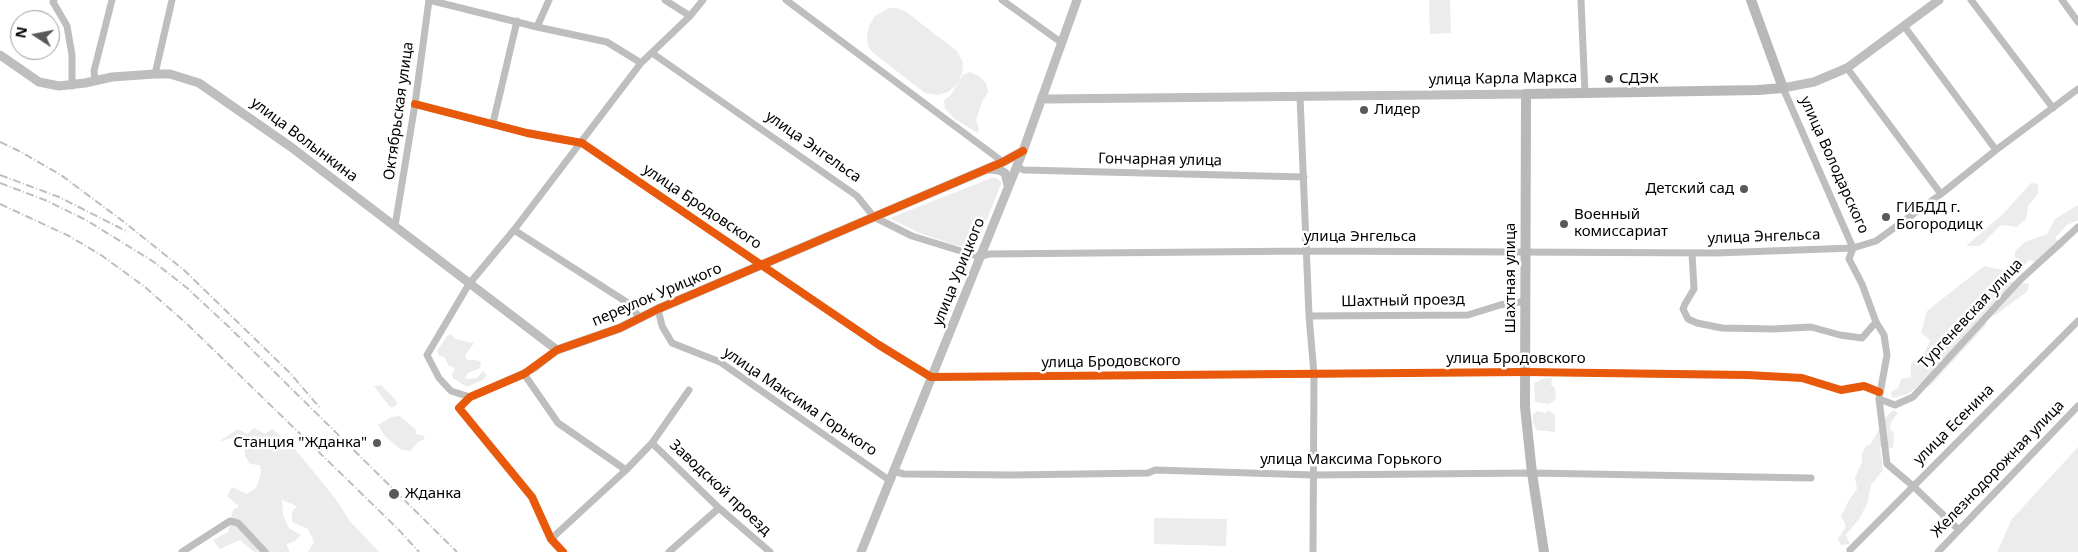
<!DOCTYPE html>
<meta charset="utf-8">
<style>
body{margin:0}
#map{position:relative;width:2078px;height:552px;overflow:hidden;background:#fff;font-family:"Noto Sans",sans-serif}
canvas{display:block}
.north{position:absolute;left:10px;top:10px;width:50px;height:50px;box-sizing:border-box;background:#fff;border:1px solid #999;border-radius:50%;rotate:281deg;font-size:14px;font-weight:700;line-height:20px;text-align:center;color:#000}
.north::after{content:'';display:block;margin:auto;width:18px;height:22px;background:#595959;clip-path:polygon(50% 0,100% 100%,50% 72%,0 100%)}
</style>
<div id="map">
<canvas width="2078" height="552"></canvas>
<div class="north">N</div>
</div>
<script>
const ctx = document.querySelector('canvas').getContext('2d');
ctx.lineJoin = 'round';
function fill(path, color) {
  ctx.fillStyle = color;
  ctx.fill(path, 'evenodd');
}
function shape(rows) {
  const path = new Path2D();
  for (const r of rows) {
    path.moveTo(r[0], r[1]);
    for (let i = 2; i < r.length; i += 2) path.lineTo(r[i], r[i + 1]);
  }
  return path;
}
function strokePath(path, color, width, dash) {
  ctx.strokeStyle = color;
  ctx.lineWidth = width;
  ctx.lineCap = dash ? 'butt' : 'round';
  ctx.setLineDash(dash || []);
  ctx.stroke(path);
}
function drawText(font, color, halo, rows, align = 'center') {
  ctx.font = font + ' "Noto Sans",sans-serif';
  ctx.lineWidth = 5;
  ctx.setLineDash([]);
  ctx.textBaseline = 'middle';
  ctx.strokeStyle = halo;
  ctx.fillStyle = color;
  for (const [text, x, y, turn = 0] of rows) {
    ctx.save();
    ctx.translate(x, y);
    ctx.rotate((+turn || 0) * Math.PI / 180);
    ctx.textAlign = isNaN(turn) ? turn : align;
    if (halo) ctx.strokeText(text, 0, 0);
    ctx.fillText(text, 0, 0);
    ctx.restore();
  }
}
fill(shape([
 [1429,0,1450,0,1451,33,1430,34],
 [889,8,896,8,905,11,957,51,963,62,962,74,958,84,948,92,938,95,925,93,872,52,868,45,867,37,869,26,875,16],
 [970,72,979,76,986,83,988,92,982,102,976,120,979,129,978,133,955,119,945,109,944,100,950,96,963,75],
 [994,177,1002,182,975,248,954,245,917,232,890,218],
 [2031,183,2038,184,2038,194,2028,206,2026,219,2017,227,2001,225,1980,246,1966,246,2004,213],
 [2078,205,2078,220,2067,225,2055,238,2065,245,2041,265,2029,260,2010,281,2029,284,2028,291,1994,316,1986,311,1986,325,1932,384,1924,389,1920,384,1908,394,1892,398,1891,392,1898,388,1901,379,1911,377,1911,363,1924,354,1930,340,1921,333,1927,311,1984,266,2012,272,2020,262,2015,258,2015,251,2025,242,2047,234,2055,219],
 [451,334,456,339,474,343,465,356,467,360,476,360,481,362,480,368,468,373,465,378,467,379,477,378,483,371,487,375,483,380,467,387,453,378,452,374,455,368,449,366,444,357,439,356,437,351,447,336],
 [1545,378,1552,378,1551,385,1555,388,1556,399,1549,404,1535,402,1534,383],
 [381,385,396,400,397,404,394,407,390,407,374,386],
 [1548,410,1555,415,1555,432,1536,430,1533,422,1533,414,1538,411,1546,413],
 [1893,410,1898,413,1891,422,1890,429,1894,434,1893,448,1880,447,1883,470,1871,485,1867,504,1859,519,1846,535,1850,544,1841,545,1838,539,1846,526,1841,516,1849,500,1857,489,1855,478,1862,462,1862,454,1866,446,1870,445,1886,417],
 [400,416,416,430,416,434,423,435,425,439,418,442,411,451,401,450,385,436,378,425,391,417],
 [254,428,265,434,272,429,289,442,335,498,349,520,379,552,308,552,314,542,308,529,292,522,292,512,297,506,282,500,283,515,289,528,301,535,294,542,286,544,290,552,254,552,240,540,220,549,213,540,228,532,233,510,239,506,227,496,232,487,247,494,256,488,261,474,260,465,250,464,245,456,244,444,239,436,218,442,238,429,247,434],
 [2078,447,2078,552,1997,552,2012,519],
 [1154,518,1227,519,1226,546,1154,544]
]), '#ececec');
strokePath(shape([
 [54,0,53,2,67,26,72,55,72,86],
 [429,0,537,27,607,42,641,63],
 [665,0,690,16],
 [786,0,1003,162],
 [1002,0,1062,43],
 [1581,0,1585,93],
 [1971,0,2053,108],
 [2062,0,2078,22],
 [1904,26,1996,150],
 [537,27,549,0],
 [652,53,857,196,874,217,912,236,980,257,989,254,1307,251,1716,253,1853,248,1876,241,1941,194,1996,150,2078,89],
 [1847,68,1941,194],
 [155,74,172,0],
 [95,81,94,71,112,0],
 [1783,88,1853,248,1849,259,1862,284,1876,322,1884,335,1887,355,1879,399,1887,464,1913,486,1959,530],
 [1300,96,1309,316,1314,374,1313,552],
 [415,104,527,133,582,143,879,345,931,377,1525,372,1747,375,1802,378,1841,390,1864,386,1879,392],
 [493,123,517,21],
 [1016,167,1024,170,1304,177],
 [395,226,415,104,429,0],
 [514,230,628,303,640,318],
 [1692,253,1694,289,1685,304,1683,309,1688,319,1697,323,1722,328,1773,329,1811,327,1840,335,1862,338,1876,322],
 [658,309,662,326,672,343,720,362,889,480],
 [1309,316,1468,315,1500,305,1526,301],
 [557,350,535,368,470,397,459,408,532,497,551,539,563,552],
 [524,374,558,423,626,470,551,539],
 [470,397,451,391,439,378,427,355,469,284,514,230,641,63,690,16,703,0],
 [1879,399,1895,405,1913,397,2019,281,2078,227],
 [652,443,719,508,770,552],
 [626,470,652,443,689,390],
 [893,471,904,474,1013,475,1148,473,1155,470,1313,475,1532,473,1811,478],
 [1850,550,2078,321],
 [182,552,230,521,238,523,265,552],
 [669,552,719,508],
 [1938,552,2078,406]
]), '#bebebe', 7);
strokePath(shape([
 [0,55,39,82,59,86,85,83,112,77,155,74,170,74,199,83,291,147,557,350,620,328,658,309,1003,162,1023,151],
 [1783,88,1814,82,1847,68,1939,0],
 [1042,97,1047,99,1526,94],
 [988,169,999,170,1005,173,1008,185],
 [861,552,1023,151,1077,0]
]), '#bebebe', 9);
strokePath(shape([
 [1544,552,1532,473,1525,407,1526,94,1758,90,1783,88,1751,0]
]), '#b8b8b8', 10);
strokePath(shape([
 [0,142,19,151,61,175,124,222,184,270,290,373,320,408],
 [0,175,59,197,128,232],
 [0,183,45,200,86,220,154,262,187,288,228,326,457,552],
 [0,204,69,236,101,255,145,287,187,324,398,529,419,552]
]), '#bebebe', 2, [8, 2.5, 1, 2.5]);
strokePath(shape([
 [415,104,527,133,582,143,879,345,931,377,1525,372,1747,375,1802,378,1841,390,1864,386,1879,392],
 [563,552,551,539,532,497,459,408,470,397,524,374,557,350,620,328,658,309,1003,162,1023,151]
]), '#e8590c', 8);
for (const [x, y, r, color] of [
 [1609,79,5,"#595959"],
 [1364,110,5,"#595959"],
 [1744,189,5,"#595959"],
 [1886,217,5,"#595959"],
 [1564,224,5,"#595959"],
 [377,443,5,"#595959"],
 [394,494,6,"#595959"]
]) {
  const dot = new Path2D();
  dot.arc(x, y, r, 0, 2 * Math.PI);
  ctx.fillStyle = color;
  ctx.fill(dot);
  strokePath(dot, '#fff', 2);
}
drawText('15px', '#000', '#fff', [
 ["улица Карла Маркса",1503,79,-1],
 ["Октябрьская улица",399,111,-82],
 ["улица Волынкина",304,140,37],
 ["улица Энгельса",813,147,35],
 ["Гончарная улица",1160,160,1],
 ["улица Володарского",1834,165,66],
 ["улица Бродовского",702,207,34],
 ["улица Энгельса",1360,237],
 ["улица Энгельса",1764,237,-2],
 ["улица Урицкого",959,272,-68],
 ["Шахтная улица",1511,278,-90],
 ["переулок Урицкого",657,295,-23],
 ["Шахтный проезд",1403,301,-1],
 ["Тургеневская улица",1971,314,-47],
 ["улица Бродовского",1516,359],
 ["улица Бродовского",1111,362,-1],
 ["улица Максима Горького",800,402,34],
 ["улица Есенина",1954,425,-45],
 ["улица Максима Горького",1351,460],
 ["Железнодорожная улица",1998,469,-46],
 ["Заводской проезд",720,488,43]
]);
drawText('15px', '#000', '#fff', [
 ["СДЭК",1619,79],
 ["Лидер",1374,110],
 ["Детский сад",1734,189,"right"],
 ["ГИБДД г.",1896,208],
 ["Богородицк",1896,225],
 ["Военный",1574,215],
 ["комиссариат",1574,232],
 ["Станция \"Жданка\"",367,443,"right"],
 ["Жданка",405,494]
], 'left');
</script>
